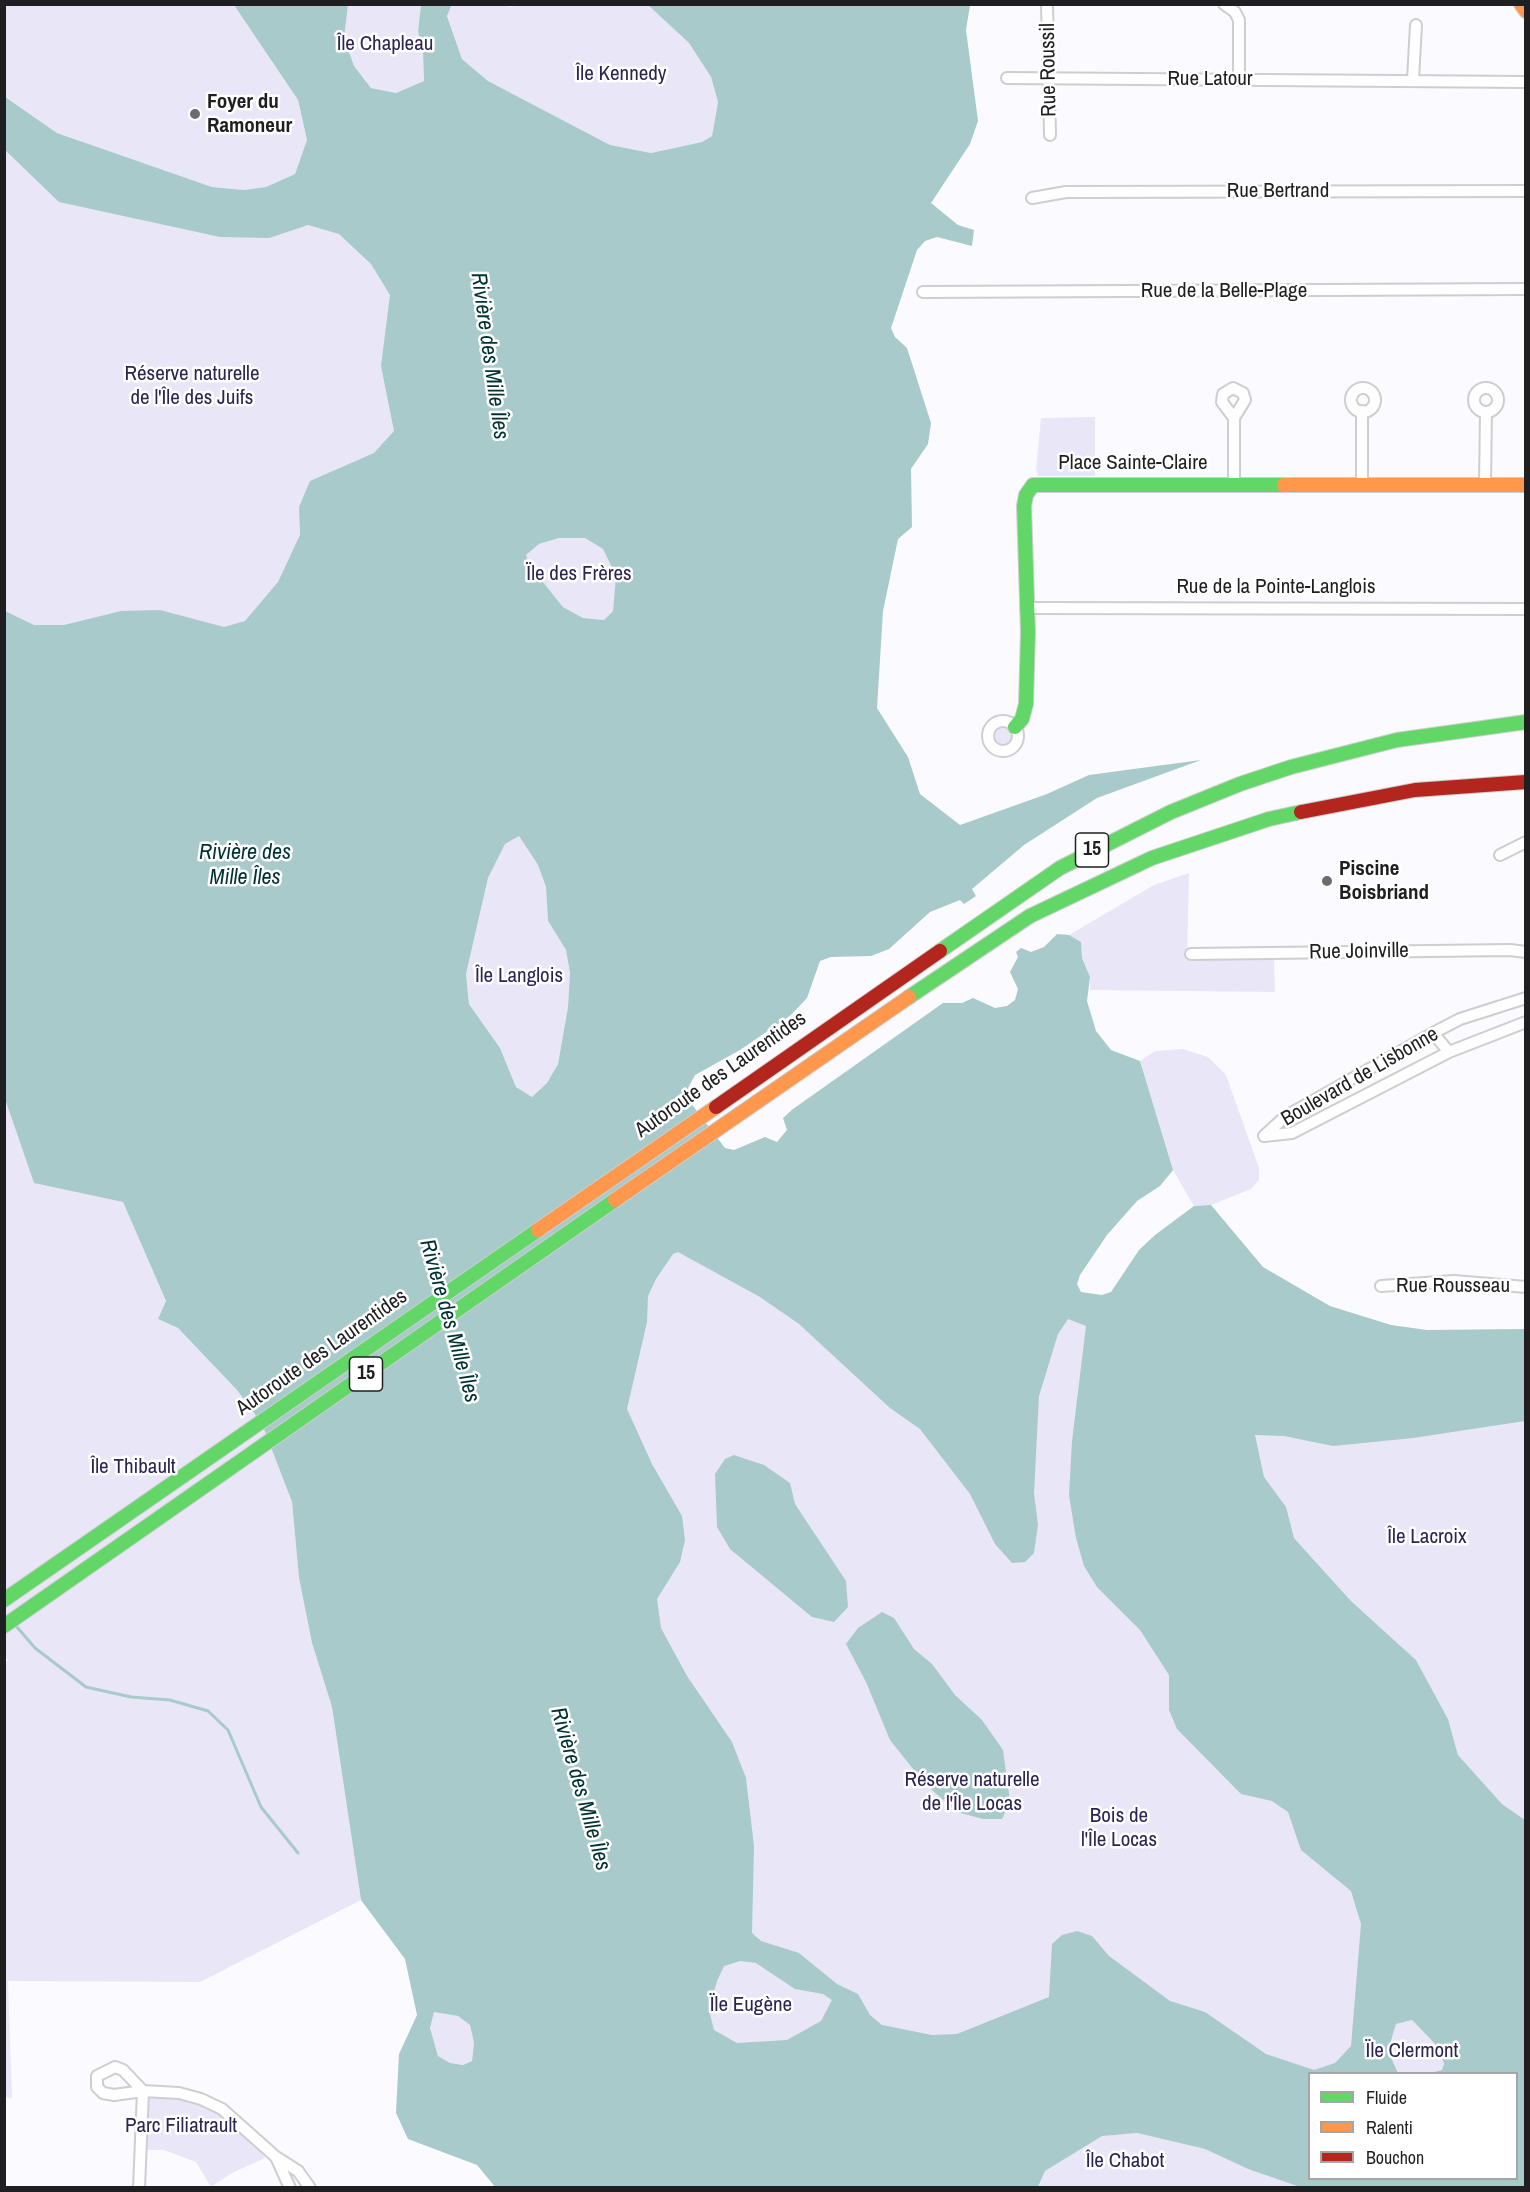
<!DOCTYPE html>
<meta charset="utf-8">
<style>
body{margin:0}
#map{position:relative;width:1530px;height:2192px;overflow:hidden;background:#fbfafe;font-family:"Archivo Narrow",sans-serif}
canvas{display:block}
.frame{position:absolute;inset:0;border:6px solid #1f1f21;pointer-events:none}
.legend{position:absolute;left:1308px;top:2072px;width:210px;height:108px;box-sizing:border-box;background:#fff;border:2px solid #a5a5a6;margin:0;padding:8px 10px;list-style:none;font-size:18px;color:#1f1f21}
.legend li{display:flex;align-items:center;gap:12px;height:30px}
.legend b{width:30px;border:2px solid #a5a5a6}
</style>
<div id="map">
<canvas width="1530" height="2192"></canvas>
<div class="frame"></div>
<ul class="legend">
<li><b style="height:8px;background:#63d668"></b>Fluide</li>
<li><b style="height:8px;background:#ff974d"></b>Ralenti</li>
<li><b style="height:8px;background:#b3261e"></b>Bouchon</li>
</ul>
</div>
<script>
const ctx = document.querySelector('canvas').getContext('2d');
ctx.lineJoin = 'round';
function fill(path, color) {
  ctx.fillStyle = color;
  ctx.fill(path, 'evenodd');
}
function shape(rows) {
  const path = new Path2D();
  for (const r of rows) {
    if (r.length === 3) {
      path.moveTo(r[0] + r[2], r[1]);
      path.arc(r[0], r[1], r[2], 0, 2 * Math.PI);
      continue;
    }
    path.moveTo(r[0], r[1]);
    for (let i = 2; i < r.length; i += 2) path.lineTo(r[i], r[i + 1]);
  }
  return path;
}
function strokePath(path, color, width, dash) {
  ctx.strokeStyle = color;
  ctx.lineWidth = width;
  ctx.lineCap = dash ? 'butt' : 'round';
  ctx.setLineDash(dash || []);
  ctx.stroke(path);
}
function drawText(font, color, halo, rows, align = 'center') {
  ctx.font = font + ' "Archivo Narrow",sans-serif';
  ctx.lineWidth = 5;
  ctx.setLineDash([]);
  ctx.textBaseline = 'middle';
  ctx.strokeStyle = halo;
  ctx.fillStyle = color;
  for (const [text, x, y, turn = 0] of rows) {
    ctx.save();
    ctx.translate(x, y);
    ctx.rotate((+turn || 0) * Math.PI / 180);
    ctx.textAlign = isNaN(turn) ? turn : align;
    if (halo) ctx.strokeText(text, 0, 0);
    ctx.fillText(text, 0, 0);
    ctx.restore();
  }
}
fill(shape([
 [499,4,511,7,521,4,648,5,689,43,711,77,718,102,712,136,702,142,651,153,610,145,488,81,462,59,447,15,451,5],
 [4,5,234,5,298,100,307,140,295,174,266,187,244,190,212,187,57,133,5,96],
 [348,5,421,5,418,31,423,53,424,81,396,93,371,88,354,66,344,38],
 [4,116,118,179,311,199,415,285,416,456,276,642,5,642],
 [1095,417,1095,476,1038,476,1036,469,1041,418],
 [559,538,585,538,603,549,616,576,613,611,604,620,583,618,563,607,530,566,526,555,539,544],
 [1003,736,9],
 [519,836,538,865,546,887,548,921,566,950,570,973,568,1007,558,1064,547,1083,532,1097,516,1087,500,1048,469,1004,466,974,488,878,505,844],
 [1189,873,1187,960,1274,958,1275,992,1090,990,1090,977,1082,958,1081,942,1069,935,1154,885],
 [1183,1049,1208,1057,1226,1075,1259,1168,1259,1180,1251,1189,1211,1205,1194,1206,1173,1170,1140,1061,1155,1051],
 [4,1096,34,1182,123,1202,166,1301,158,1319,178,1328,237,1390,262,1424,292,1502,299,1578,312,1643,332,1707,361,1900,200,1982,8,1981,12,2098,4,2097,4,1663,8,1660,4,1656],
 [577,1239,1051,1287,1126,1321,1398,1891,1375,2073,785,2077,685,2034,655,1686],
 [1208,1354,1525,1404,1525,1820,1502,1804,1458,1755,1448,1719,1416,1660,1351,1601,1294,1538,1254,1486],
 [434,2011,458,2016,470,2025,474,2043,472,2061,463,2065,450,2063,438,2056,430,2028],
 [1412,2020,1438,2047,1444,2064,1442,2070,1430,2073,1398,2073,1388,2052,1396,2024],
 [145,2093,189,2098,245,2129,265,2158,232,2173,211,2187,196,2162,164,2150,147,2150],
 [1137,2133,1205,2149,1248,2169,1300,2187,1038,2188,1045,2171,1102,2135]
]), '#e9e7f7');
fill(shape([
 [234,5,348,5,344,38,354,66,371,88,396,93,424,81,423,53,418,31,421,5,457,5,451,6,447,16,462,59,488,81,610,145,651,153,702,142,712,136,718,102,711,77,689,43,648,5,970,5,966,30,978,121,970,144,931,203,958,225,974,230,972,246,937,237,925,241,917,250,891,328,895,337,907,348,931,423,928,444,911,469,912,527,898,539,883,611,877,708,908,757,920,794,960,825,1047,794,1089,775,1201,760,1097,798,1024,845,972,889,976,896,964,904,960,900,930,912,889,949,871,956,831,957,820,961,807,998,791,1015,740,1050,695,1075,688,1088,690,1102,725,1148,734,1150,765,1137,777,1142,787,1130,783,1118,793,1109,943,1003,962,1003,973,998,995,1008,1007,1006,1015,1000,1018,989,1010,972,1018,957,1016,952,1021,948,1031,952,1044,947,1057,934,1069,935,1081,942,1082,958,1090,977,1087,1001,1096,1031,1111,1050,1140,1061,1173,1170,1160,1186,1137,1201,1107,1235,1080,1275,1077,1284,1081,1292,1102,1295,1111,1292,1139,1250,1155,1235,1194,1206,1211,1205,1263,1267,1330,1306,1391,1325,1427,1330,1525,1329,1525,1421,1413,1438,1333,1446,1284,1436,1255,1435,1264,1477,1286,1507,1294,1538,1351,1601,1416,1660,1448,1719,1458,1755,1502,1804,1525,1820,1525,2187,1300,2187,1248,2169,1205,2149,1137,2133,1102,2136,1045,2171,1038,2187,496,2188,477,2165,408,2139,396,2113,399,2054,417,2015,405,1959,361,1900,332,1707,312,1643,299,1578,292,1502,262,1424,237,1390,178,1328,158,1319,166,1301,123,1202,34,1183,4,1096,5,611,34,625,64,625,121,611,160,610,224,627,245,621,278,582,300,535,299,507,310,481,374,453,394,431,381,366,390,295,371,264,339,234,308,225,269,238,220,237,59,202,5,150,4,96,57,133,212,187,244,190,266,187,295,174,307,140,298,100],
 [559,538,585,538,603,549,616,576,613,611,604,620,583,618,563,607,530,566,526,555,539,544],
 [519,836,538,865,546,887,548,921,566,950,570,973,568,1007,558,1064,547,1083,532,1097,516,1087,500,1048,469,1004,466,974,488,878,505,844],
 [678,1252,760,1297,799,1324,890,1408,920,1429,970,1494,995,1544,1012,1563,1025,1562,1034,1553,1038,1525,1034,1493,1039,1396,1058,1334,1068,1319,1086,1326,1072,1441,1069,1495,1076,1538,1084,1566,1097,1587,1140,1630,1169,1675,1169,1710,1177,1729,1241,1794,1272,1801,1288,1812,1301,1850,1351,1891,1361,1924,1351,2046,1335,2063,1314,2070,1266,2054,1205,2012,1170,2001,1109,1956,1092,1936,1077,1931,1062,1935,1052,1944,1049,1997,957,2034,932,2035,882,2025,870,2015,858,1994,837,1984,799,1953,761,1941,752,1933,754,1846,746,1778,732,1742,687,1676,661,1628,657,1599,680,1562,685,1540,682,1516,652,1464,627,1409,647,1322,648,1296,656,1279,673,1254],
 [740,1961,756,1963,795,1989,823,1994,832,2000,821,2021,787,2040,737,2043,714,2030,709,2010,717,1981,724,1966],
 [434,2012,458,2016,470,2025,474,2043,472,2061,463,2065,450,2063,438,2056,430,2028],
 [1412,2020,1438,2047,1444,2064,1442,2070,1430,2073,1516,2074,1516,2178,1310,2178,1310,2074,1398,2073,1388,2051,1396,2024],
 [734,1455,764,1465,790,1483,795,1504,846,1581,848,1607,834,1622,812,1617,730,1549,717,1527,715,1474,725,1459],
 [882,1612,894,1618,914,1649,932,1664,955,1695,982,1720,1003,1750,1010,1801,1002,1819,983,1819,957,1812,925,1784,890,1740,866,1682,846,1644,858,1628]
]), '#a8cacb');
strokePath(shape([
 [17,1627,35,1648,86,1687,131,1697,170,1700,208,1711,228,1730,261,1807,298,1853]
]), '#a8cacb', 3);
const street = shape([
 [1047,4,1050,135],
 [1224,4,1235,12,1239,20,1239,78],
 [1007,78,1526,82],
 [1413,80,1416,25],
 [1032,198,1066,192,1526,191],
 [923,292,1526,289],
 [1486,400,12],
 [1363,400,12],
 [1234,485,1234,418,1245,400,1243,393,1233,388,1223,394,1222,402,1234,418],
 [1362,485,1362,411],
 [1485,485,1486,412],
 [1026,608,1526,609],
 [1003,736,15],
 [1500,855,1526,842],
 [1191,954,1510,950,1526,952],
 [1433,1033,1449,1052],
 [1264,1136,1286,1116,1433,1033,1460,1019,1526,998],
 [1264,1136,1292,1133,1449,1052,1526,1022],
 [1381,1286,1454,1281,1526,1287],
 [115,2067,123,2070,143,2091,114,2095,103,2093,97,2087,97,2076,115,2067],
 [276,2157,290,2188],
 [139,2188,143,2091,179,2093,201,2099,222,2109,276,2157,298,2171,310,2188]
]);
const fast = shape([
 [1015,727,1022,719,1026,704,1028,632,1024,506,1026,495,1033,485,1284,485],
 [940,951,1060,868,1171,812,1240,784,1291,767,1397,740,1526,722],
 [909,997,1030,916,1152,858,1269,819,1301,812],
 [4,1600,538,1230],
 [4,1626,615,1200]
]);
const slow = shape([
 [1521,4,1526,11],
 [1284,485,1526,485],
 [615,1200,909,997],
 [538,1230,716,1107]
]);
const jam = shape([
 [1301,812,1415,790,1526,782],
 [716,1107,940,951]
]);
strokePath(street, '#ceced1', 14);
strokePath(fast, '#ceced1', 16);
strokePath(slow, '#ceced1', 16);
strokePath(jam, '#ceced1', 16);
strokePath(street, '#fefeff', 10);
strokePath(fast, '#63d668', 14);
strokePath(slow, '#ff974d', 14);
strokePath(jam, '#b3261e', 14);
for (const [x, y, r, color] of [
 [195,114,6,"#6c6c6e"],
 [1327,881,6,"#6c6c6e"]
]) {
  const dot = new Path2D();
  dot.arc(x, y, r, 0, 2 * Math.PI);
  ctx.fillStyle = color;
  ctx.fill(dot);
  strokePath(dot, '#fff', 2);
}
for (const [x, y, w] of [
 [1092,850,33],
 [366,1374,33]
]) {
  const box = new Path2D();
  box.roundRect(x - w / 2, y - 17, w, 34, 4.5);
  ctx.fillStyle = '#fff';
  ctx.fill(box);
  strokePath(box, '#1f1f21', 1.5);
}
drawText('bold 20px', '#1f1f21', null, [
 ["15",1092,850],
 ["15",366,1374]
]);
drawText('21px', '#2d2453', '#fff', [
 ["Île Chapleau",385,44],
 ["Île Kennedy",621,74],
 ["Réserve naturelle",192,374],
 ["de l'Île des Juifs",192,398],
 ["Ïle des Frères",579,574],
 ["Île Langlois",519,976],
 ["Île Thibault",133,1467],
 ["Île Lacroix",1427,1537],
 ["Réserve naturelle",972,1780],
 ["de l'Île Locas",972,1804],
 ["Bois de",1119,1816],
 ["l'Île Locas",1119,1840],
 ["Ïle Eugène",751,2005],
 ["Ïle Clermont",1412,2051],
 ["Parc Filiatrault",181,2126],
 ["Île Chabot",1125,2161]
]);
drawText('21px', '#1f1f21', '#fff', [
 ["Rue Roussil",1049,70,-91],
 ["Rue Latour",1210,79],
 ["Rue Bertrand",1278,191],
 ["Rue de la Belle-Plage",1224,291],
 ["Place Sainte-Claire",1133,463],
 ["Rue de la Pointe-Langlois",1276,587],
 ["Rue Joinville",1359,952,-1],
 ["Autoroute des Laurentides",721,1075,-35],
 ["Boulevard de Lisbonne",1360,1077,-30],
 ["Rue Rousseau",1453,1286],
 ["Autoroute des Laurentides",322,1353,-35]
]);
drawText('bold 21px', '#1f1f21', '#fff', [
 ["Foyer du",207,102],
 ["Ramoneur",207,126],
 ["Piscine",1339,869],
 ["Boisbriand",1339,893]
], 'left');
drawText('italic 22px', '#003233', '#fff', [
 ["Rivière des Mille Îles",489,356,82],
 ["Rivière des",245,853],
 ["Mille Îles",245,878],
 ["Rivière des Mille Îles",449,1321,74],
 ["Rivière des Mille Îles",580,1789,74]
]);
</script>
